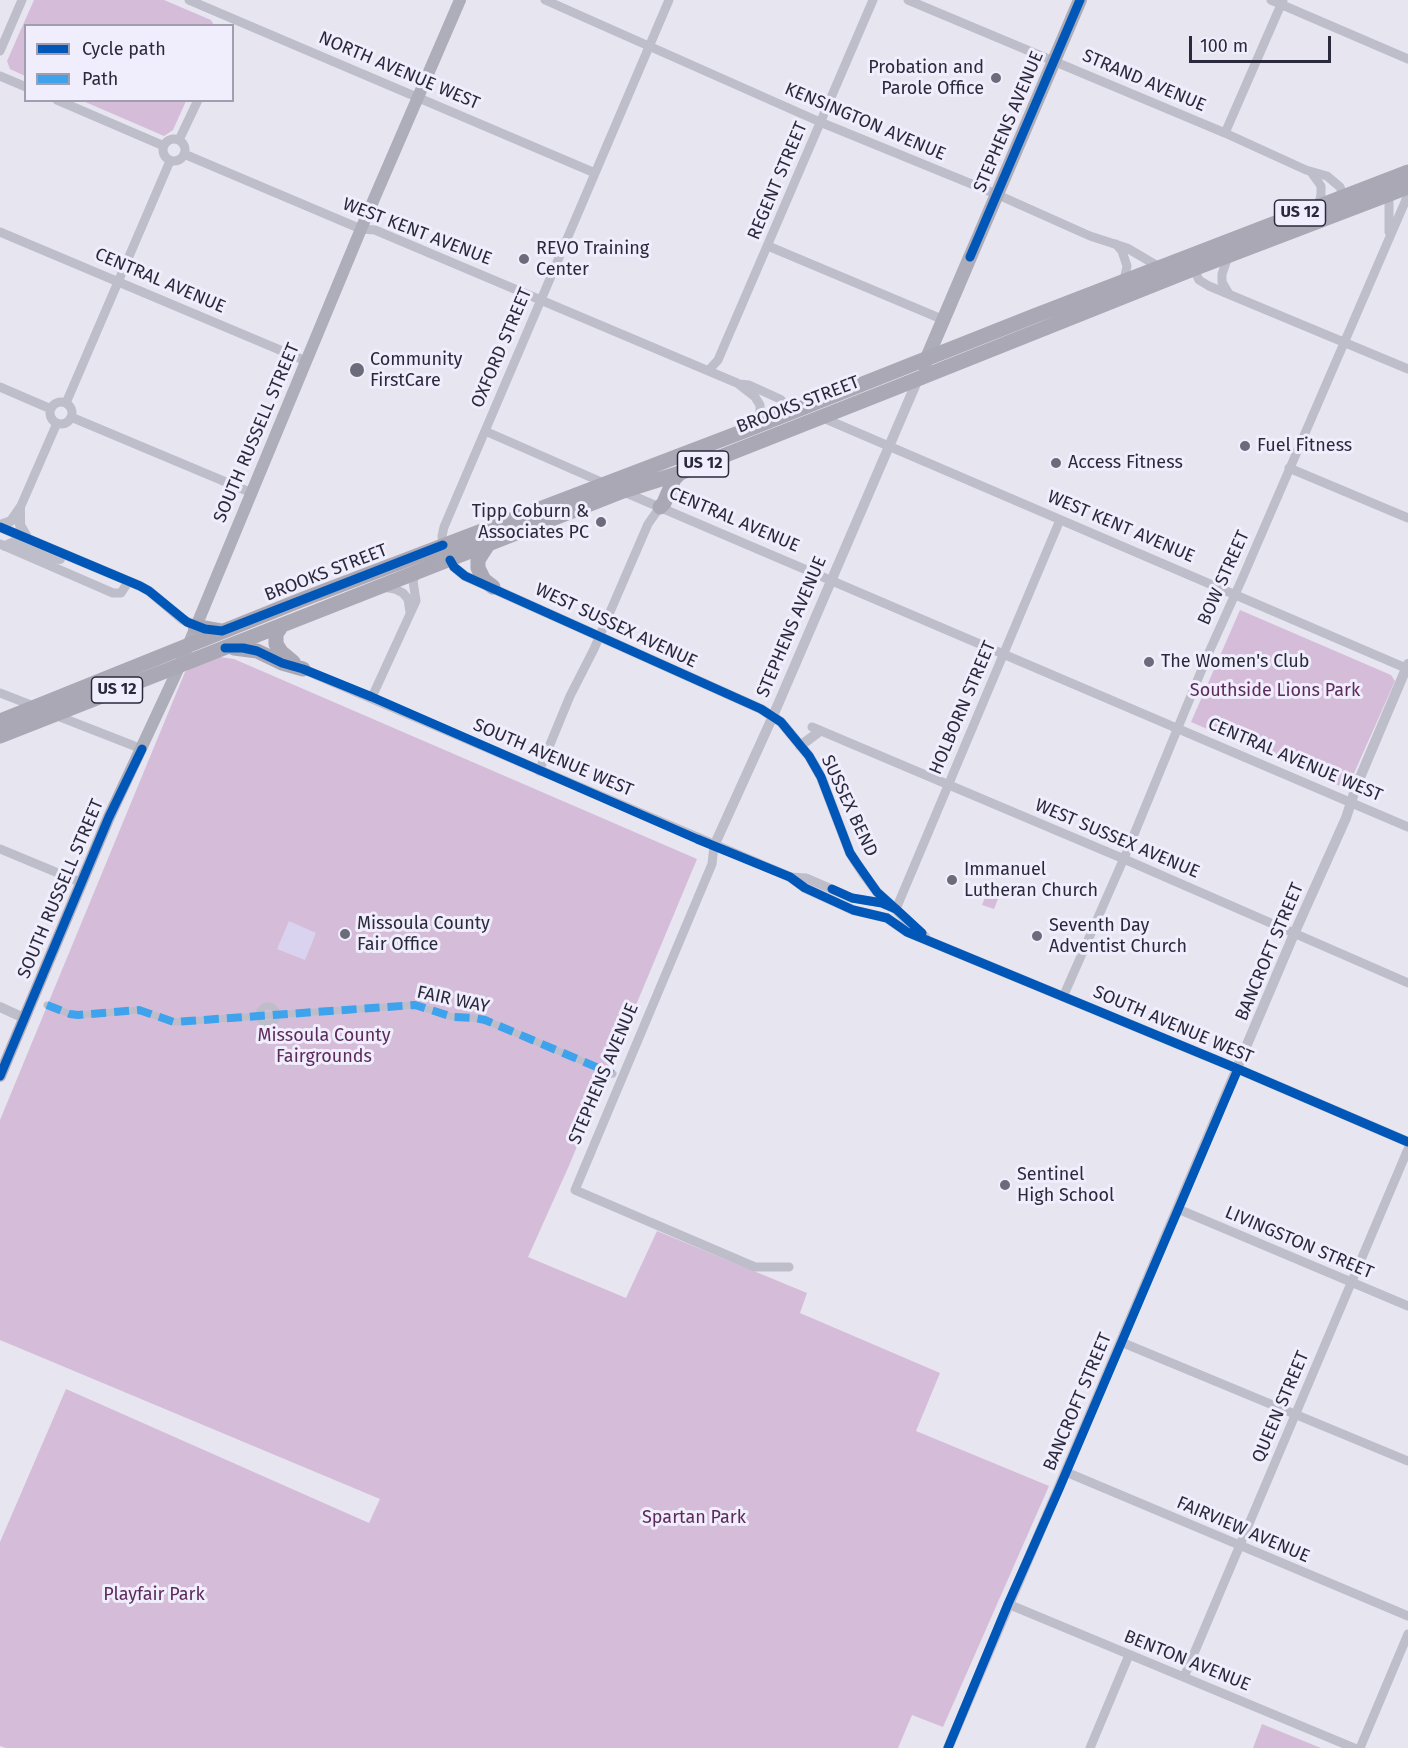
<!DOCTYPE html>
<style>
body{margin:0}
#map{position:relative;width:1408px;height:1748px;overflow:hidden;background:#e7e5f0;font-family:"Fira Sans",sans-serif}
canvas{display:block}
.legend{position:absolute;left:24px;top:24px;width:210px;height:78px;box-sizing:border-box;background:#f0edfc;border:2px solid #a19faf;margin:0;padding:8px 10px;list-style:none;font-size:18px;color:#2a2a3c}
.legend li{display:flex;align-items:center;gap:12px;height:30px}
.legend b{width:30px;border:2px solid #a19faf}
.scale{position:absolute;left:1189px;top:36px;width:142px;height:27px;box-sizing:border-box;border:3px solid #2a2a3c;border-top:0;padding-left:8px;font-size:18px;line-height:21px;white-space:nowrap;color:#2a2a3c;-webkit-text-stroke:4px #f0edfc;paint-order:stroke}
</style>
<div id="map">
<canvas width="1408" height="1748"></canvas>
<ul class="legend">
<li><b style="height:8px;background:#0057b8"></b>Cycle path</li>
<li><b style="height:8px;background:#3ea3ec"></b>Path</li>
</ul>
<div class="scale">100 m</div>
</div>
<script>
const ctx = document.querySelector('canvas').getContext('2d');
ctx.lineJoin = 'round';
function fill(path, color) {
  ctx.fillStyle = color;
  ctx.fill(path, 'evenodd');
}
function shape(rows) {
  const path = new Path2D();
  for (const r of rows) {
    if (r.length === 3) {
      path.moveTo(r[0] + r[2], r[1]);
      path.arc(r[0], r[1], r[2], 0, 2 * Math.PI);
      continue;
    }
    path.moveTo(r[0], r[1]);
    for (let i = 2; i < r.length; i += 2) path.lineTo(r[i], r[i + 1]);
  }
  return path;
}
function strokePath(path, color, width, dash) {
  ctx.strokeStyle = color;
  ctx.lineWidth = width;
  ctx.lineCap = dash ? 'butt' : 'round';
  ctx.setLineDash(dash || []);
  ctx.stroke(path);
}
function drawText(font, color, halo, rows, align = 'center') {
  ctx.font = font + ' "Fira Sans",sans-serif';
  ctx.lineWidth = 6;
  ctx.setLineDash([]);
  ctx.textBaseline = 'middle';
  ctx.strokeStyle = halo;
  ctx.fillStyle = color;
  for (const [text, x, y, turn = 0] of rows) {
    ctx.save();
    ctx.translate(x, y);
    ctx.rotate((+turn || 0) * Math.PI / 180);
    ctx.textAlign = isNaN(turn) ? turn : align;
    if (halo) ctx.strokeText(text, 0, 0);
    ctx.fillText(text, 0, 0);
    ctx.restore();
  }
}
fill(shape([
 [34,0,164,0,211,20,214,25,26,26,25,76,10,69,7,61],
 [83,101,186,101,173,130,164,136],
 [1240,610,1391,675,1395,681,1347,789,1191,722],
 [220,657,234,659,697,859,568,1168,528,1257,626,1298,657,1231,807,1293,800,1313,940,1373,916,1431,1049,1486,943,1727,912,1715,898,1748,6,1748,0,1746,0,1542,66,1389,369,1523,380,1499,0,1340,0,1120,185,672,194,665],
 [986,895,998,899,994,909,982,905],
 [1262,1724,1321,1748,1253,1748]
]), '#d5bdd9');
fill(shape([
 [289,921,316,933,305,960,277,949]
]), '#dad3ef');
strokePath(shape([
 [47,1005,70,1014,78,1015,139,1010,174,1022,415,1005,453,1017,474,1018,485,1020,613,1074],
 [268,1015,9]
]), '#bebdca', 7);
strokePath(shape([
 [189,0,595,173],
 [545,0,820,122,996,194,1090,236,1127,248,1161,268],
 [908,0,1225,133,1306,170,1327,176,1340,187,1345,201],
 [1271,0,1408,59],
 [0,51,22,0],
 [0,76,26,87],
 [57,100,164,146],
 [1225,133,1283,0],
 [174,150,11],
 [179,140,198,100],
 [184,154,361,229,375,230,737,383,755,397,760,405,760,414,754,426],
 [1311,172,1321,186,1321,195,1318,206],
 [0,232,306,361],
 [1389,232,1389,192],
 [1116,244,1122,251,1127,266,1124,281],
 [768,246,944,320],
 [1228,257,1222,274,1222,282,1229,294],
 [1192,265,1199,280,1209,286,1408,369],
 [708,371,718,360,873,0],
 [739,384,749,385,780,399,784,403,786,415],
 [0,387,51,409],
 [61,413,11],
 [66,403,170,161],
 [71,417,252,493],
 [821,417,1408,669],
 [485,431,606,484],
 [1289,468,1408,518],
 [624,492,1408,827],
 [20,508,57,423],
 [0,544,113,593,121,593,128,582],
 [443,545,442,536,444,527,669,0],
 [383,587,395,589,403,593,408,599,410,612],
 [0,693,36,707],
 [372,697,416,601,413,581,417,573],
 [55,715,142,749],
 [812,727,1124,859,1408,983],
 [539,771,570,696,594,649,648,524,660,507],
 [714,846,712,864,575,1190,755,1267,789,1267],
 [0,849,82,883],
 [790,877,806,878,852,898,882,903,896,909,1060,520],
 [1063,997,1128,849,1209,652,1242,579,1408,195],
 [1178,1209,1408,1306],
 [1121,1342,1408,1461],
 [1066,1472,1408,1616],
 [1008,1604,1354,1748],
 [1184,1677,1408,1149],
 [1090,1748,1129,1655],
 [1360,1748,1408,1634]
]), '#bebdca', 9);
strokePath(shape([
 [20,508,20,525,28,539],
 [0,525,11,521,20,508],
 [0,527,140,586,149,591,182,619,195,626],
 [5,546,14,542,53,558,60,559],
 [447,553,454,567,465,576,761,709,781,722,809,756,821,777,850,853,863,873,877,892,925,937],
 [303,669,790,877,805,888,853,910,887,918,907,932,1238,1069,1408,1142],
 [800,746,820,731],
 [714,846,773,716,918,379],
 [0,1007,24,1018],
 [948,1748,1294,934,1346,818,1356,787,1408,664]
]), '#bebdca', 10);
strokePath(shape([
 [0,1076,109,817,180,665,361,229,460,0]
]), '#aeadba', 12);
strokePath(shape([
 [924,365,1080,0]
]), '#adacb9', 14);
strokePath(shape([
 [660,507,664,503,674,479,680,473],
 [487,546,478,560,478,568,484,580,493,587],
 [195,626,222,631],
 [280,628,276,634,276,644,281,652,293,662],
 [234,648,257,651,282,663,303,669],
 [0,721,301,600,744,431,1034,316,1408,172],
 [0,736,623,491,680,473,895,388,1193,269,1408,187]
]), '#aaa8b4', 15);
strokePath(shape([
 [47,1005,70,1014,78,1015,139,1010,174,1022,415,1005,453,1017,474,1018,485,1020,613,1074]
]), '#3ea3ec', 8, [15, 8]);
strokePath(shape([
 [970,257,1080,0],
 [0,527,140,586,149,591,187,622,205,629,222,631,443,545],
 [450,560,454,567,465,576,761,709,781,722,809,756,821,777,850,853,856,862,877,892,896,909],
 [225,648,243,648,257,651,282,663,303,669,372,697,697,839,790,877,805,888,853,910,887,918,907,932,1238,1069,1408,1142],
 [832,889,852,898,882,903,896,909,922,933],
 [0,1076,109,817,142,749],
 [948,1748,1008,1604,1059,1489,1238,1069]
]), '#0057b8', 9);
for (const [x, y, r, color] of [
 [996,78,6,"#6c6b7b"],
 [524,259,6,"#6c6b7b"],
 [357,370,8,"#6c6b7b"],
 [1245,446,6,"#6c6b7b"],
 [1056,463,6,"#6c6b7b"],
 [601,522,6,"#6c6b7b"],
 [1149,662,6,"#6c6b7b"],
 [952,880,6,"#6c6b7b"],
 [345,934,6,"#6c6b7b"],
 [1037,936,6,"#6c6b7b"],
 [1005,1185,6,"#6c6b7b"]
]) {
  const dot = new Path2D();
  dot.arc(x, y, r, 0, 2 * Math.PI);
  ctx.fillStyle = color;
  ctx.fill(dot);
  strokePath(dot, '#f0edfc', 2);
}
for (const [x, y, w] of [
 [1300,213,51],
 [703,464,51],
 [117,690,51]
]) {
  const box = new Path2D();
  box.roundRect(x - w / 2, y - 13, w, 26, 4.5);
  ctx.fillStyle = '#f0edfc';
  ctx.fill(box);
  strokePath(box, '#2a2a3c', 1.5);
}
drawText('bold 16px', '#2a2a3c', null, [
 ["US 12",1300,213],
 ["US 12",703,464],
 ["US 12",117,690]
]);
drawText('18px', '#2a2a3c', '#f0edfc', [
 ["Probation and",984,68,"right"],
 ["Parole Office",984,89,"right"],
 ["REVO Training",536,249],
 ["Center",536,270],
 ["Community",370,360],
 ["FirstCare",370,381],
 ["Fuel Fitness",1257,446],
 ["Access Fitness",1068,463],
 ["Tipp Coburn &",589,512,"right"],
 ["Associates PC",589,533,"right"],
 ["The Women's Club",1161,662],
 ["Immanuel",964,870],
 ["Lutheran Church",964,891],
 ["Missoula County",357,924],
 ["Fair Office",357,945],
 ["Seventh Day",1049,926],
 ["Adventist Church",1049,947],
 ["Sentinel",1017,1175],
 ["High School",1017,1196]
], 'left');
drawText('18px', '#2a2a3c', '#f0edfc', [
 ["NORTH AVENUE WEST",399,71,23],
 ["STRAND AVENUE",1144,81,23],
 ["KENSINGTON AVENUE",865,122,23],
 ["STEPHENS AVENUE",1009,122,-67],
 ["REGENT STREET",778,181,-67],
 ["WEST KENT AVENUE",417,232,21],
 ["CENTRAL AVENUE",160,281,23],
 ["OXFORD STREET",502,348,-67],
 ["BROOKS STREET",798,405,-21],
 ["SOUTH RUSSELL STREET",257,433,-67],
 ["CENTRAL AVENUE",734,520,23],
 ["WEST KENT AVENUE",1121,527,23],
 ["BROOKS STREET",326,573,-21],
 ["BOW STREET",1224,578,-66],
 ["WEST SUSSEX AVENUE",616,626,25],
 ["STEPHENS AVENUE",792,627,-67],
 ["HOLBORN STREET",963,708,-67],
 ["SOUTH AVENUE WEST",553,758,23],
 ["CENTRAL AVENUE WEST",1295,760,23],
 ["SUSSEX BEND",849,806,65],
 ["WEST SUSSEX AVENUE",1117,839,23],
 ["SOUTH RUSSELL STREET",61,889,-67],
 ["BANCROFT STREET",1270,952,-67],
 ["FAIR WAY",453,1000,12],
 ["SOUTH AVENUE WEST",1173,1025,23],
 ["STEPHENS AVENUE",604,1074,-67],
 ["LIVINGSTON STREET",1299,1243,23],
 ["BANCROFT STREET",1078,1402,-67],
 ["QUEEN STREET",1281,1407,-67],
 ["FAIRVIEW AVENUE",1243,1530,23],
 ["BENTON AVENUE",1187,1661,22]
]);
drawText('18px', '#5d2b5b', '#f0edfc', [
 ["Southside Lions Park",1275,691],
 ["Missoula County",324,1036],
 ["Fairgrounds",324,1057],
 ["Spartan Park",694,1518],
 ["Playfair Park",154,1595]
]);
</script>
